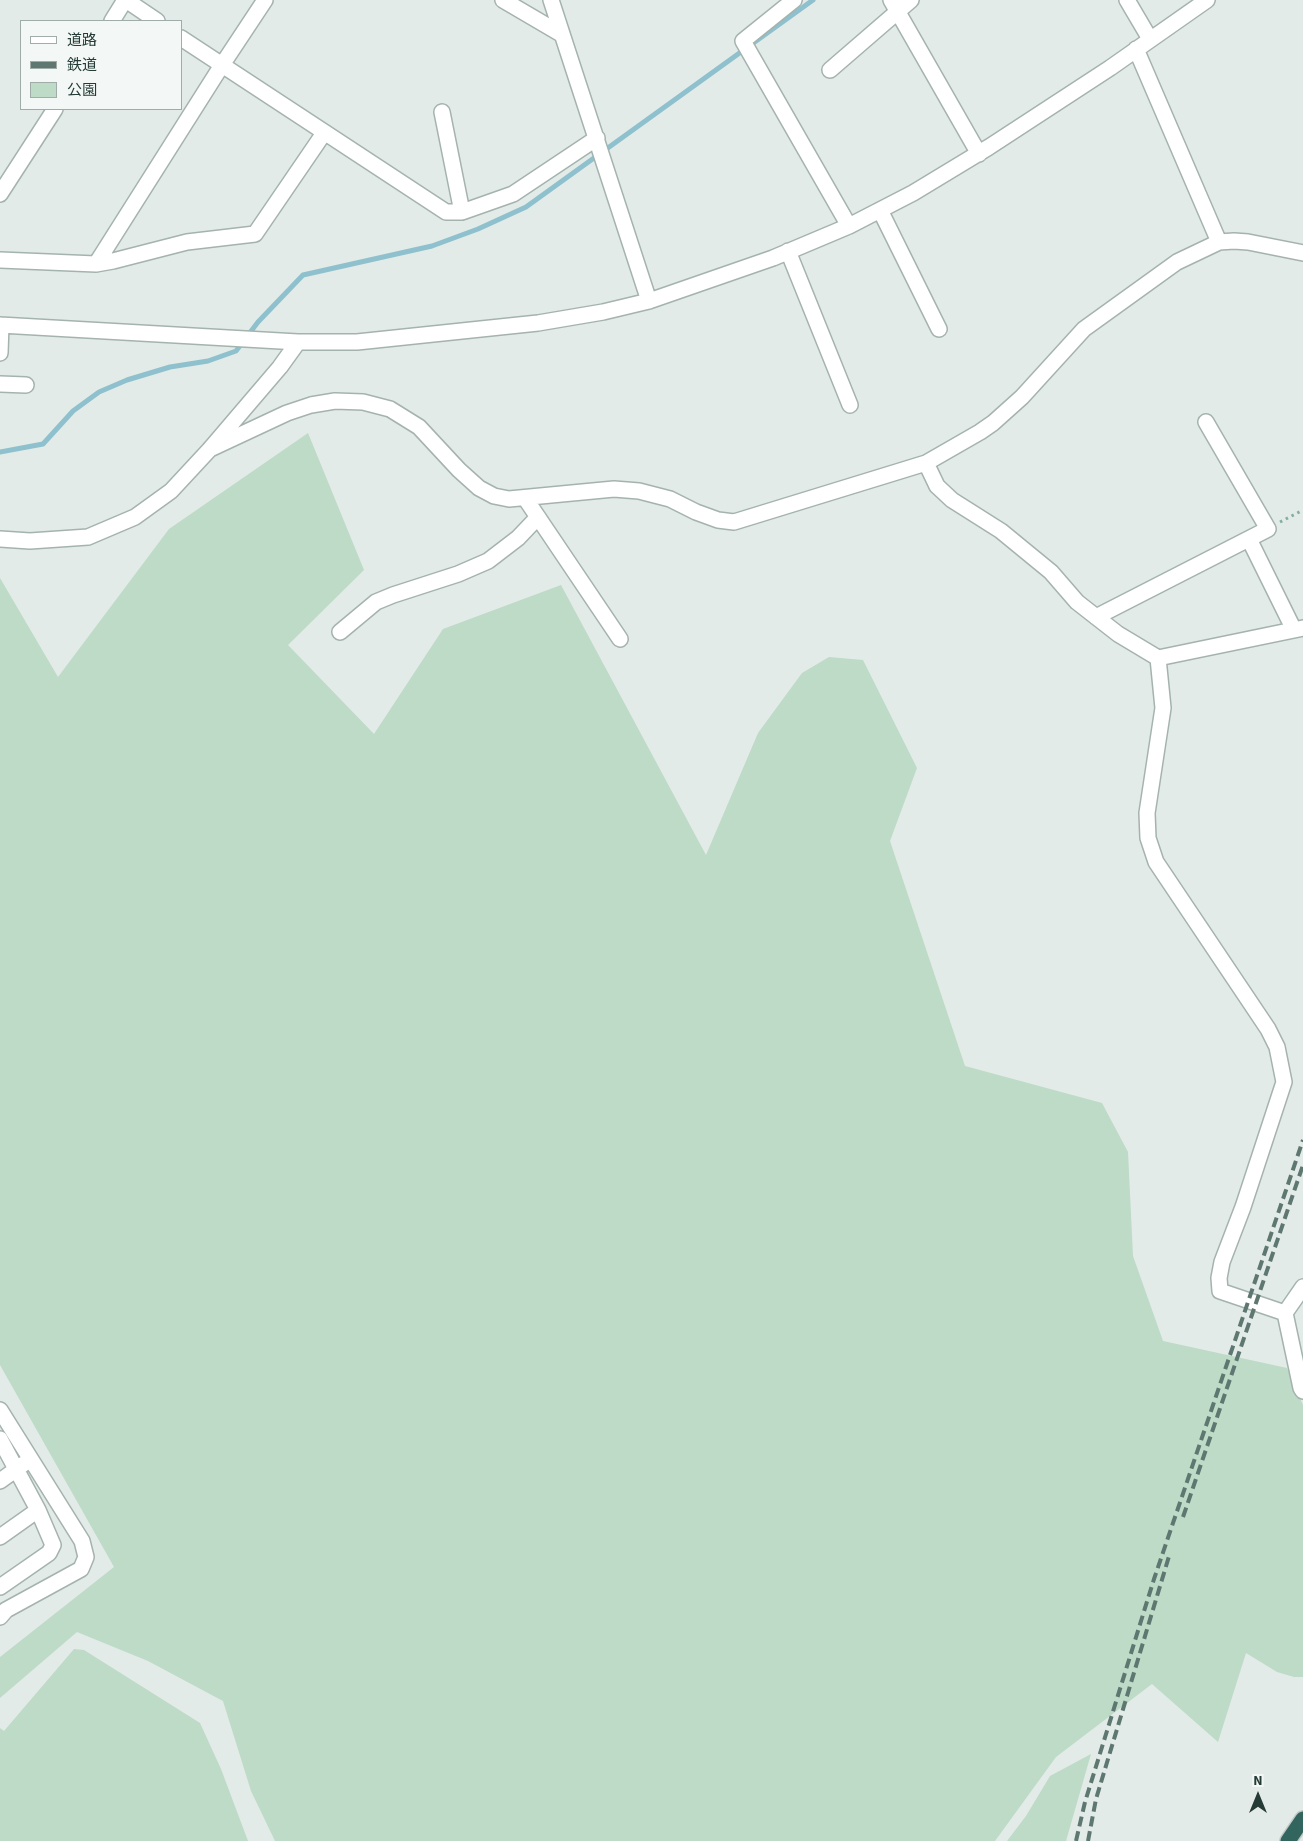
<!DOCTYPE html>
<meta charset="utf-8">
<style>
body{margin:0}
#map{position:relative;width:1303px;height:1841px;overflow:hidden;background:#e2ebe8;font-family:"Source Sans 3","Noto Sans JP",sans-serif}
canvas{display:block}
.legend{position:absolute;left:20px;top:20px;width:162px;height:90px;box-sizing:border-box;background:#f3f8f6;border:1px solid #a0aca9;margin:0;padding:6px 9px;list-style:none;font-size:15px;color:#243b36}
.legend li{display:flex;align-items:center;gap:10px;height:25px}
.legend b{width:25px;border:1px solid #a0aca9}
.north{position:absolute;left:1233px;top:1771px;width:50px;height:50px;-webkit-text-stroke:4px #f3f8f6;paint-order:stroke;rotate:0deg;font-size:14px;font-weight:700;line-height:20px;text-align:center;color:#243b36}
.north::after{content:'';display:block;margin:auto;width:18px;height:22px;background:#243b36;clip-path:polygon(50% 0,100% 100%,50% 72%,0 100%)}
</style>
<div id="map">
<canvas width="1303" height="1841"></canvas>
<ul class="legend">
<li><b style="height:6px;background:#fff"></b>道路</li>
<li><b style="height:6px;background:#5e7771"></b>鉄道</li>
<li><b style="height:14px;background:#bddbc6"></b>公園</li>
</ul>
<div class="north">N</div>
</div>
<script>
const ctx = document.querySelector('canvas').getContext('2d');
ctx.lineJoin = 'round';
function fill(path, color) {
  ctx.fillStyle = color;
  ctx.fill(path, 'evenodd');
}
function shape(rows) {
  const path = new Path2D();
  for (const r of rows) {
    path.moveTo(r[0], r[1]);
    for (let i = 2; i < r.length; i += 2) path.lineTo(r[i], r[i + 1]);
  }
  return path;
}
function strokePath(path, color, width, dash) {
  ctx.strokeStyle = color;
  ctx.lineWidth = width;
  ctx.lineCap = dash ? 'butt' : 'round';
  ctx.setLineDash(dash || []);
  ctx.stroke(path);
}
fill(shape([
 [308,433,364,570,288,645,374,734,443,629,561,585,706,855,758,733,802,673,829,657,863,660,917,768,890,841,965,1066,1102,1103,1128,1152,1133,1256,1163,1341,1287,1368,1303,1405,1303,1677,1294,1677,1277,1672,1246,1653,1218,1742,1152,1684,1056,1757,995,1841,275,1841,251,1791,223,1701,148,1661,77,1632,0,1698,0,1657,114,1567,0,1365,0,578,58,677,169,529],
 [74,1649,84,1650,200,1723,221,1769,248,1841,0,1841,0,1728,4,1731],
 [1091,1754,1066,1841,1007,1841,1026,1816,1050,1776]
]), '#bddbc6');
strokePath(shape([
 [0,452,43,444,73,411,99,392,127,380,170,367,208,361,236,351,258,322,303,275,432,246,478,229,526,207,813,0]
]), '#8ec1cd', 5);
const minor = shape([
 [126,0,157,21],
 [503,0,561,34],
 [551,0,649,301],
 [794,0,743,41,849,226],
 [891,0,979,154],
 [1127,0,1150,39],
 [112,21,125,0],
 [181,38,446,212,462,212,513,194,597,138],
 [1136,49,1219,242],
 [830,70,911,0],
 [442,112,462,212],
 [0,194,55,109],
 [880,210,939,329],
 [788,251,850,405],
 [0,260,96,264,222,65,265,0],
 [96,264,113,261,187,242,255,234,324,133],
 [0,325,298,342,357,342,538,323,603,312,649,301,773,258,849,226,913,193,989,147,1110,68,1207,0],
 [0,353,1,325],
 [0,384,26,385],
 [210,449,287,413,311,405,335,401,363,402,390,409,419,427,459,470,479,488,494,496,509,499,614,489,639,491,670,499,696,512,718,520,734,522,926,463,980,432,993,423,1022,397,1084,329,1177,262,1219,242,1234,241,1248,242,1303,253],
 [926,463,937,486,952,500,1001,531,1051,572,1077,602,1118,634,1158,658,1163,708,1147,813,1148,838,1156,862,1268,1029,1277,1047,1284,1082,1243,1207,1222,1262,1219,1278,1220,1291,1285,1313],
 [525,498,620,639],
 [0,539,30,541,88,537,135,517,171,491,210,449,280,367,298,342],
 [1249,539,1294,630],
 [1096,617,1268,529,1206,422],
 [340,632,376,602,393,595,458,574,488,561,518,538,538,517],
 [1158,658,1303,628],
 [1303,1287,1285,1313,1301,1388,1303,1391],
 [0,1410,82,1541,86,1557,81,1569,6,1610,0,1617],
 [0,1439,38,1510,53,1545,49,1553,0,1587],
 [0,1481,25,1463],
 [0,1537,38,1510]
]);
const highway = shape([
 [1288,1841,1303,1819]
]);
strokePath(minor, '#a5b3af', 18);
strokePath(highway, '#c2c8c7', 18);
strokePath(shape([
 [1280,522,1303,510]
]), '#85ada2', 3, [2.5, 4]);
strokePath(minor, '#fff', 15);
strokePath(highway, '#31655d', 15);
strokePath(shape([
 [1183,1517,1303,1165],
 [1076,1841,1085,1802,1154,1579,1303,1140],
 [1088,1841,1096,1799,1170,1553]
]), '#5e7771', 4, [10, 5]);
</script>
